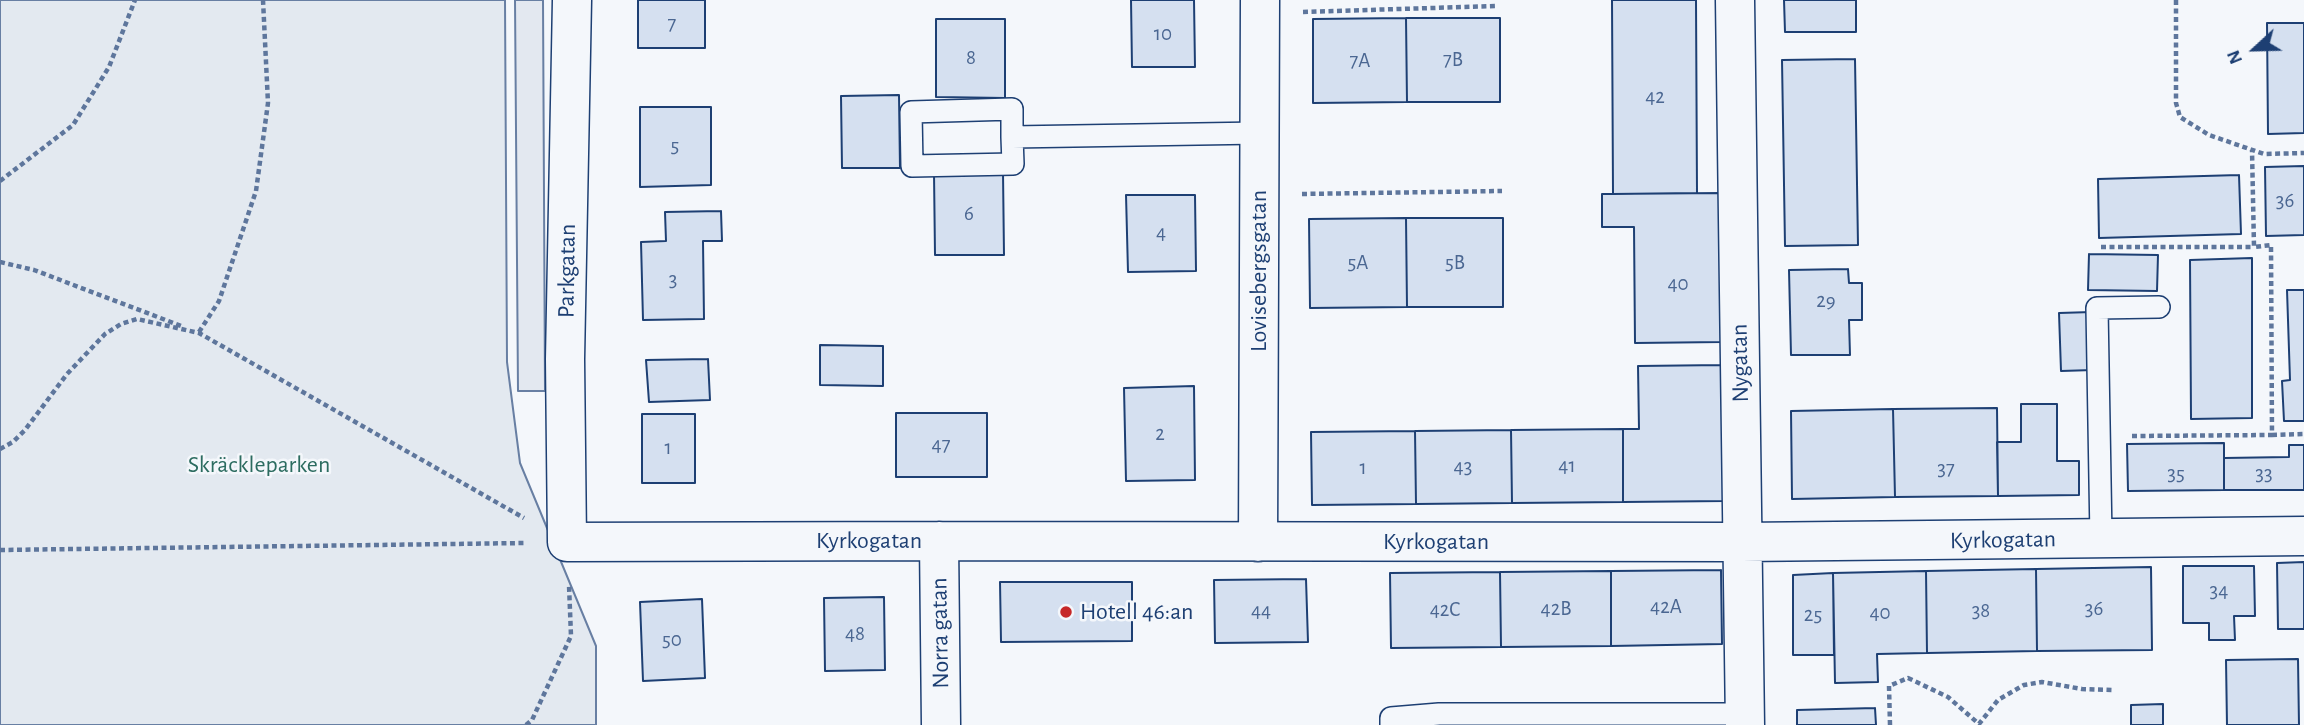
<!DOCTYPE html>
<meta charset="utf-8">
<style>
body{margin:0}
#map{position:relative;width:2304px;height:725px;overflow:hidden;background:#f4f7fb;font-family:"Alegreya Sans",sans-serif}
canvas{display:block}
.north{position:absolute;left:2220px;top:14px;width:70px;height:70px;-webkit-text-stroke:5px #f4f7fb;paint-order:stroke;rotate:248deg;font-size:19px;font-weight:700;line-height:28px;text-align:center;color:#1d3f73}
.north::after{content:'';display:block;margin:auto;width:24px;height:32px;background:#1d3f73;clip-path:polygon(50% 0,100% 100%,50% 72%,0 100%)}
</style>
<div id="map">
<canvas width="2304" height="725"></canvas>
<div class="north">N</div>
</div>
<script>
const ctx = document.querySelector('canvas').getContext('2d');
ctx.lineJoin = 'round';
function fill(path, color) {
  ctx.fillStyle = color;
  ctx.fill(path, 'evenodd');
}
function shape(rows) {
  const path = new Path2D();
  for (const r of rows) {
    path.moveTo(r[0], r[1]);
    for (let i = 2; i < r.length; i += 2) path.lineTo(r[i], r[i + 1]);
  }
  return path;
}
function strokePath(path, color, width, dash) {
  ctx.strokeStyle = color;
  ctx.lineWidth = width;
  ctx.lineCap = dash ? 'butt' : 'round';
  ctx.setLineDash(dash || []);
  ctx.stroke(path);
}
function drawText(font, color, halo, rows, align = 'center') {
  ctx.font = font + ' "Alegreya Sans",sans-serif';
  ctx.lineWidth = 5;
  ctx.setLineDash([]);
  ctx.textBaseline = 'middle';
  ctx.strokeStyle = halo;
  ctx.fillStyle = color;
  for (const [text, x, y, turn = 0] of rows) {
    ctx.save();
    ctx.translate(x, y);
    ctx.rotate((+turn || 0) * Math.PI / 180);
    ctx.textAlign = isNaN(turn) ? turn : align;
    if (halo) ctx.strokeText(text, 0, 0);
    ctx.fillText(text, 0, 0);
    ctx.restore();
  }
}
const green = shape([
 [0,0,505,0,507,362,520,463,596,646,596,725,0,725,0,0]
]);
fill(green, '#e3e9f0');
strokePath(green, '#687fa3', 2);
const parking = shape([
 [515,0,543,0,545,391,518,391,515,0]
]);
fill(parking, '#e3e8f0');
strokePath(parking, '#687fa3', 2);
const building = shape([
 [638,0,705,0,705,48,638,48,638,0],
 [1131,0,1194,0,1195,67,1132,67,1131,0],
 [1612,0,1696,0,1697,193,1613,194,1612,0],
 [1784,0,1856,0,1856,32,1785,32,1784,0],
 [1406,18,1500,18,1500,102,1407,102,1406,18],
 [1406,18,1407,102,1313,103,1313,19,1406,18],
 [936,19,1005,19,1005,98,936,97,936,19],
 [2267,23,2304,23,2304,133,2268,134,2267,23],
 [1855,59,1858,245,1785,246,1782,60,1855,59],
 [899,95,900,168,842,168,841,96,899,95],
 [640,107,711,107,711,185,640,187,640,107],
 [2304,166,2304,235,2266,236,2265,167,2304,166],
 [1003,172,1004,255,935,255,934,173,1003,172],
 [2239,175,2241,234,2099,238,2098,179,2239,175],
 [1722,193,1722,342,1635,343,1634,227,1602,227,1602,194,1722,193],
 [1126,195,1195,195,1196,271,1128,272,1126,195],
 [721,211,722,241,703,241,704,319,643,320,641,242,666,241,665,212,721,211],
 [1406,218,1503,218,1503,307,1407,307,1406,218],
 [1406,218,1407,307,1310,308,1309,219,1406,218],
 [2089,254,2158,255,2157,291,2088,290,2089,254],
 [2252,258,2252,418,2191,419,2190,260,2252,258],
 [1848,269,1849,283,1862,283,1862,320,1849,320,1850,355,1791,355,1789,270,1848,269],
 [2287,290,2304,290,2304,421,2284,421,2282,381,2290,380,2287,290],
 [2092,312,2093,370,2061,371,2059,313,2092,312],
 [820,345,883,346,883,386,820,385,820,345],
 [708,359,710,400,649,402,646,360,708,359],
 [1723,365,1725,501,1623,502,1623,429,1639,429,1638,366,1723,365],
 [1194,386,1195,480,1126,481,1124,388,1194,386],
 [2021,404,2057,404,2057,461,2079,461,2079,495,1998,496,1997,442,2021,442,2021,404],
 [1997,408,1998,496,1895,497,1893,409,1997,408],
 [1893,409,1895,497,1792,499,1791,411,1893,409],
 [896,413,987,413,987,477,896,477,896,413],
 [642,414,695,414,695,483,642,483,642,414],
 [1623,429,1623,502,1512,503,1511,430,1623,429],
 [1511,430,1512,503,1416,504,1415,431,1511,430],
 [1415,431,1416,504,1312,505,1311,432,1415,431],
 [2224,443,2224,490,2128,491,2127,444,2224,443],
 [2289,445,2304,445,2304,490,2224,490,2224,458,2289,457,2289,445],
 [2304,562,2304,629,2278,629,2277,563,2304,562],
 [2183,566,2254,566,2255,616,2234,616,2235,640,2209,640,2209,623,2183,623,2183,566],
 [2151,567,2152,650,2037,651,2036,569,2151,567],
 [2036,569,2037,651,1927,653,1926,571,2036,569],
 [1721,570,1722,644,1611,646,1611,571,1721,570],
 [1611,571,1611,646,1501,647,1500,572,1611,571],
 [1926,571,1927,653,1877,654,1878,682,1835,683,1833,573,1926,571],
 [1500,572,1501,647,1391,648,1390,573,1500,572],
 [1833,573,1834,655,1793,655,1793,575,1833,573],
 [1306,579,1308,642,1215,643,1214,580,1306,579],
 [1000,582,1132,582,1132,641,1001,642,1000,582],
 [884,597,885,670,825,671,824,598,884,597],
 [702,599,705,678,643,681,640,602,702,599],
 [2298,659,2299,725,2227,725,2226,660,2298,659],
 [2163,704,2163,725,2131,725,2131,705,2163,704],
 [1875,708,1876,725,1797,725,1797,710,1875,708]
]);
fill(building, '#d5e0f0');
strokePath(building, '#1d3f73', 2);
const service = shape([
 [1012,137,1012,109,911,112,912,166,1013,164,1012,137,1260,133],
 [2101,538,2097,308,2159,307],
 [1391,725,1391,718,1439,714,1745,714]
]);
const minor = shape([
 [572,0,565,359,567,542,939,541,1742,542,2304,536],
 [1735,0,1745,725],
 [939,541,941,725],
 [1258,542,1260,0]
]);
strokePath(service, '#1d3f73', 24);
strokePath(minor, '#1d3f73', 41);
strokePath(shape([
 [2176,0,2176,103,2180,117,2209,135,2264,154,2304,153],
 [1303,12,1496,6],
 [0,181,73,125,109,67,135,0],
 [1302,194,1502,191],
 [2101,247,2254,247],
 [0,262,34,270,184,327],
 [199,332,219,301,256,191,268,103,263,0],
 [2272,435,2304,434],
 [2132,436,2272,435,2271,245,2254,247,2252,150],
 [0,449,13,442,25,430,67,374,105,334,121,324,137,319,199,333,524,518],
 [0,550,525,543],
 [526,725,532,720,571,636,569,585],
 [1890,725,1889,686,1908,678,1948,697,1979,724,1998,700,2024,685,2042,682,2082,689,2113,690]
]), '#5e769c', 4.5, [5, 3.5]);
strokePath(service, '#f4f7fb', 21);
strokePath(minor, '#f4f7fb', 38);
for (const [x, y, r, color] of [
 [1066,612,7,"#c62828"]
]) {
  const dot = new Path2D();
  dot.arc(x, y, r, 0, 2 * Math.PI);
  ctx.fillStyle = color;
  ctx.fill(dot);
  strokePath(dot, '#f4f7fb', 2.5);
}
drawText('21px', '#4b6792', null, [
 ["7",672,24],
 ["10",1163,34],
 ["8",971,58],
 ["7B",1453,60],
 ["7A",1360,61],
 ["42",1655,97],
 ["5",675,146],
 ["36",2285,201],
 ["6",969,214],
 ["4",1161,233],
 ["5A",1358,263],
 ["5B",1455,263],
 ["3",673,280],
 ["40",1678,284],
 ["29",1826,301],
 ["2",1160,434],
 ["47",941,445],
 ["1",668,448],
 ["41",1567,466],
 ["43",1463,467],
 ["1",1363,468],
 ["37",1946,469],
 ["35",2176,474],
 ["33",2264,474],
 ["34",2219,591],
 ["42A",1666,607],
 ["42B",1556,609],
 ["36",2094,609],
 ["42C",1445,610],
 ["44",1261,611],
 ["38",1981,611],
 ["40",1880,613],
 ["25",1813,615],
 ["48",855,634],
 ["50",672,640]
]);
drawText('24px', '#1d3f73', '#f4f7fb', [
 ["Parkgatan",567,271,-89],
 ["Lovisebergsgatan",1259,271,-90],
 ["Nygatan",1740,363,-91],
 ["Kyrkogatan",2003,540,-1],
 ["Kyrkogatan",869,541],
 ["Kyrkogatan",1436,542],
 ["Norra gatan",940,633,-91]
]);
drawText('24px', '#2c6c60', '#f4f7fb', [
 ["Skräckleparken",259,465]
]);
drawText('24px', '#1d3f73', '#f4f7fb', [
 ["Hotell 46:an",1080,612]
], 'left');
</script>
